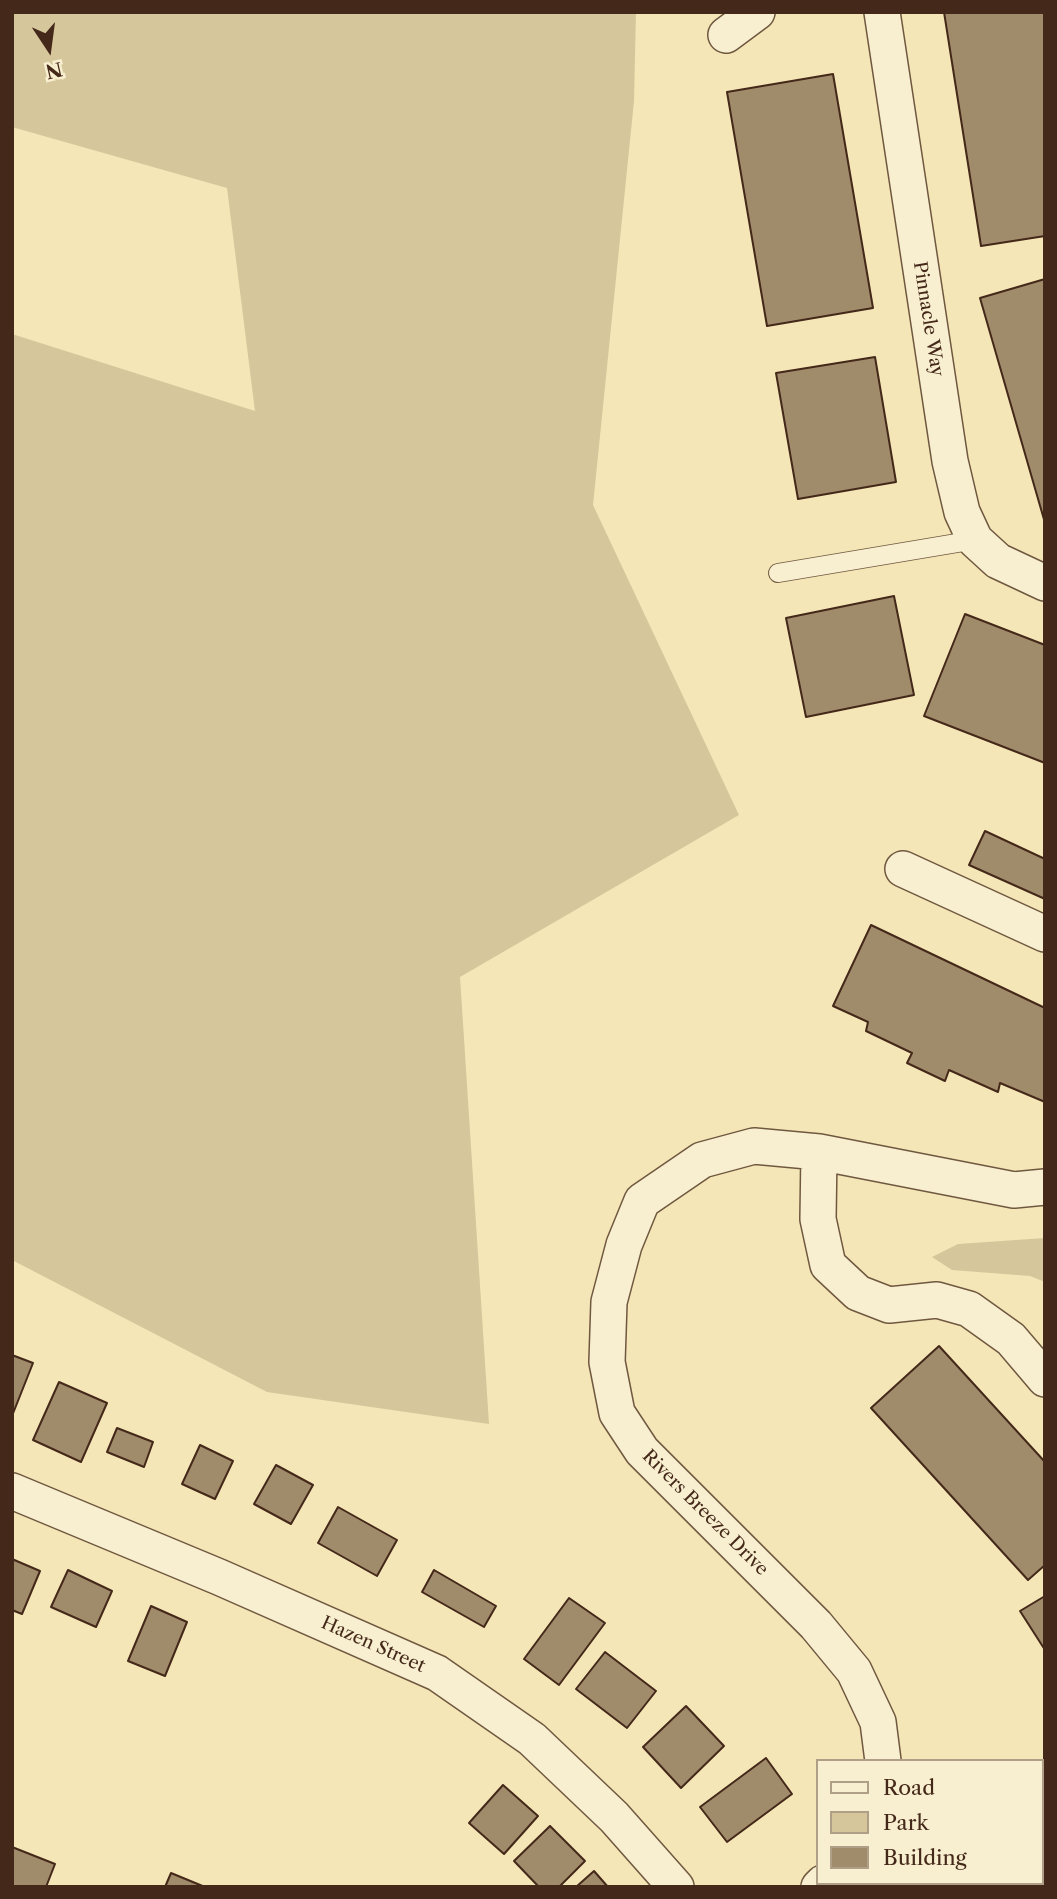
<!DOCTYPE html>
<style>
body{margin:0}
#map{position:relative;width:1057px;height:1899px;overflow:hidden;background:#f4e6b6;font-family:"Libre Caslon Text",serif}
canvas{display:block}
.frame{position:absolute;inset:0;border:14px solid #442819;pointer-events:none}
.legend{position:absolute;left:816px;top:1759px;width:228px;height:126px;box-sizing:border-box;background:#f8efd0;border:2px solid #b09f87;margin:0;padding:9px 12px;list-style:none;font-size:21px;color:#442819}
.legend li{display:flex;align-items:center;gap:14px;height:35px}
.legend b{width:35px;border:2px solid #b09f87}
.north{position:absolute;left:14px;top:14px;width:70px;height:70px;-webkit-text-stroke:5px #f8efd0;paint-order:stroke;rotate:167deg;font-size:19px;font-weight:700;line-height:28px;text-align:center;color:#442819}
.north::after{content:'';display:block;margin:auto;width:24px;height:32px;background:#442819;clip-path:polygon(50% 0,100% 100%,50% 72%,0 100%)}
</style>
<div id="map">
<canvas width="1057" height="1899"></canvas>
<div class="frame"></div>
<ul class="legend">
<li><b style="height:9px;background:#f8efd0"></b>Road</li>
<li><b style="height:19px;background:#d6c69b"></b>Park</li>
<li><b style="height:19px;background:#a08b6b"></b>Building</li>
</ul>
<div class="north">N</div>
</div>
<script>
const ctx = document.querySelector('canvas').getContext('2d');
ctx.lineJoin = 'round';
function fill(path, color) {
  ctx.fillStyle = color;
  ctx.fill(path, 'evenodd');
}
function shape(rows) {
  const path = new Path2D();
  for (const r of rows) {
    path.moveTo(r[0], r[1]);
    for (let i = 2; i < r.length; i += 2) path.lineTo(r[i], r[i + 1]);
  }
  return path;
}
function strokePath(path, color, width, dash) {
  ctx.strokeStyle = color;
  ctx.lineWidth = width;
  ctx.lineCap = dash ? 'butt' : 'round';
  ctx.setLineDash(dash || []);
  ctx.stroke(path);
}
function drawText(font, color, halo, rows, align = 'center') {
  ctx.font = font + ' "Libre Caslon Text",serif';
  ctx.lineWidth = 5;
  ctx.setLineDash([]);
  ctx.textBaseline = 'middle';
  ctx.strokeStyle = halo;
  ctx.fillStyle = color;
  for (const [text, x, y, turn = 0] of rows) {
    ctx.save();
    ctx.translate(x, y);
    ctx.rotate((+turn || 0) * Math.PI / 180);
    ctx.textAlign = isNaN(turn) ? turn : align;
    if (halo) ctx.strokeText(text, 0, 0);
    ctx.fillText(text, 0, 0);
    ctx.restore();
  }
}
fill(shape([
 [12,12,636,12,634,101,593,505,739,815,460,977,489,1424,267,1392,12,1260,12,334,255,411,227,188,12,127],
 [1045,1238,1045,1282,1030,1276,952,1270,932,1257,958,1244]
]), '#d6c69b');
const building = shape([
 [944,12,1045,12,1045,236,981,246,944,12],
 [833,74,873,308,767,326,727,92,833,74],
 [1045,279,1045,523,980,298,1045,279],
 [875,357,896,482,798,499,776,373,875,357],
 [894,596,914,695,806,717,786,618,894,596],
 [965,614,1045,645,1045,763,924,716,965,614],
 [985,831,1045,859,1045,899,969,865,985,831],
 [871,925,1045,1008,1045,1102,1000,1083,998,1092,949,1070,945,1081,907,1063,912,1053,866,1031,868,1022,833,1006,871,925],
 [939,1346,1045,1462,1045,1565,1028,1580,871,1408,939,1346],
 [12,1355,33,1363,12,1416,12,1355],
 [59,1382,107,1403,81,1462,33,1440,59,1382],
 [117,1428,153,1442,144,1467,107,1452,117,1428],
 [200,1445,233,1461,215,1499,182,1484,200,1445],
 [276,1465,313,1485,291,1524,254,1504,276,1465],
 [338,1507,397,1540,377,1576,318,1543,338,1507],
 [12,1559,40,1571,22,1614,12,1610,12,1559],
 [68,1570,112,1591,96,1627,51,1607,68,1570],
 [434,1570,496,1606,484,1627,422,1592,434,1570],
 [1045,1596,1045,1650,1020,1611,1045,1596],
 [569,1598,605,1623,559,1685,524,1659,569,1598],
 [151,1606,187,1622,165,1676,128,1661,151,1606],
 [605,1652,656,1691,627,1728,576,1689,605,1652],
 [686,1706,724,1746,681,1788,643,1747,686,1706],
 [766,1758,792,1794,727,1842,700,1807,766,1758],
 [503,1785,538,1816,504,1854,469,1823,503,1785],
 [550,1826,585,1861,559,1887,539,1887,514,1861,550,1826],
 [12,1847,55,1864,46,1887,12,1887,12,1847],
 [594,1871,608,1887,576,1887,594,1871],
 [171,1873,205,1887,165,1887,171,1873]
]);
fill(building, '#a08b6b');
strokePath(building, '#442819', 2);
const service = shape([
 [778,573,975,540]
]);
const minor = shape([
 [882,12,950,461,962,512,975,540,998,561,1045,583],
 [726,35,757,12],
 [903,869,1045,934],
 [819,1152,818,1219,828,1265,858,1293,889,1305,937,1300,969,1309,1011,1339,1045,1379],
 [12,1491,219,1577,437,1673,532,1739,614,1817,676,1887],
 [883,1761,878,1722,854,1671,816,1625,642,1451,617,1413,607,1362,609,1302,624,1245,642,1201,702,1160,754,1146,819,1152,1014,1190,1045,1187],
 [819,1887,823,1883]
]);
strokePath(service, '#705840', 20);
strokePath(minor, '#705840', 38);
strokePath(service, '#f8efd0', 18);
strokePath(minor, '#f8efd0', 35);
drawText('18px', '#442819', '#f8efd0', [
 ["Pinnacle Way",928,319,81],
 ["Rivers Breeze Drive",705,1513,45],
 ["Hazen Street",373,1645,24]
]);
</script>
